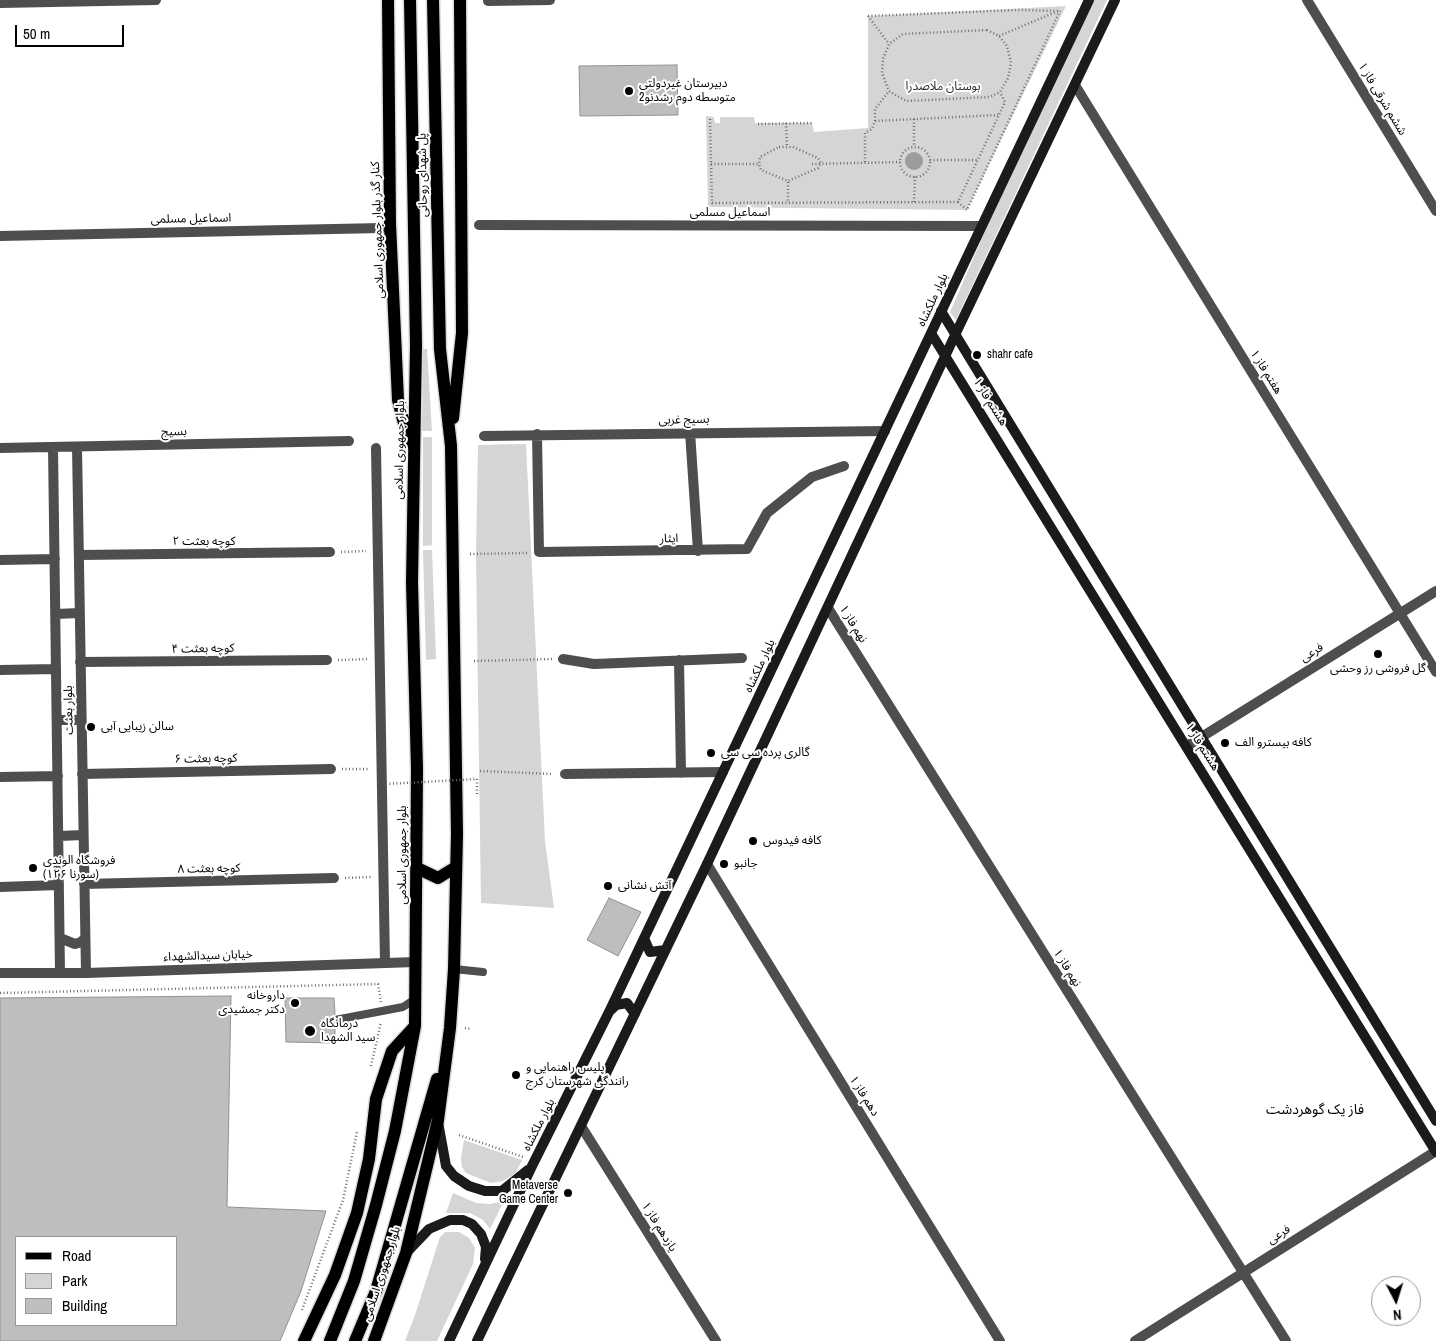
<!DOCTYPE html>
<meta charset="utf-8">
<style>
body{margin:0}
#map{position:relative;width:1436px;height:1341px;overflow:hidden;background:#fff;font-family:"Archivo Narrow",sans-serif}
canvas{display:block}
.legend{position:absolute;left:15px;top:1236px;width:162px;height:90px;box-sizing:border-box;background:#fff;border:1px solid #999;margin:0;padding:6px 9px;list-style:none;font-size:15px;color:#000}
.legend li{display:flex;align-items:center;gap:10px;height:25px}
.legend b{width:25px;border:1px solid #999}
.north{position:absolute;left:1371px;top:1276px;width:50px;height:50px;box-sizing:border-box;background:#fff;border:1px solid #999;border-radius:50%;rotate:175deg;font-size:14px;font-weight:700;line-height:20px;text-align:center;color:#000}
.north::after{content:'';display:block;margin:auto;width:18px;height:22px;background:#000;clip-path:polygon(50% 0,100% 100%,50% 72%,0 100%)}
.scale{position:absolute;left:15px;top:25px;width:109px;height:22px;box-sizing:border-box;border:2px solid #000;border-top:0;padding-left:6px;font-size:15px;line-height:18px;white-space:nowrap;color:#000;-webkit-text-stroke:4px #fff;paint-order:stroke}
</style>
<div id="map">
<canvas width="1436" height="1341"></canvas>
<ul class="legend">
<li><b style="height:6px;background:#000"></b>Road</li>
<li><b style="height:14px;background:#d5d5d5"></b>Park</li>
<li><b style="height:14px;background:#bebebe"></b>Building</li>
</ul>
<div class="north">N</div>
<div class="scale">50 m</div>
</div>
<script>
const ctx = document.querySelector('canvas').getContext('2d');
ctx.lineJoin = 'round';
function fill(path, color) {
  ctx.fillStyle = color;
  ctx.fill(path, 'evenodd');
}
function shape(rows) {
  const path = new Path2D();
  for (const r of rows) {
    if (r.length === 3) {
      path.moveTo(r[0] + r[2], r[1]);
      path.arc(r[0], r[1], r[2], 0, 2 * Math.PI);
      continue;
    }
    path.moveTo(r[0], r[1]);
    for (let i = 2; i < r.length; i += 2) path.lineTo(r[i], r[i + 1]);
  }
  return path;
}
function strokePath(path, color, width, dash) {
  ctx.strokeStyle = color;
  ctx.lineWidth = width;
  ctx.lineCap = dash ? 'butt' : 'round';
  ctx.setLineDash(dash || []);
  ctx.stroke(path);
}
function drawText(font, color, halo, rows, align = 'center') {
  ctx.font = font + ' "Archivo Narrow","Noto Sans Arabic",sans-serif';
  ctx.lineWidth = 4;
  ctx.setLineDash([]);
  ctx.textBaseline = 'middle';
  ctx.strokeStyle = halo;
  ctx.fillStyle = color;
  for (const [text, x, y, turn = 0] of rows) {
    ctx.save();
    ctx.translate(x, y);
    ctx.rotate((+turn || 0) * Math.PI / 180);
    ctx.textAlign = isNaN(turn) ? turn : align;
    if (halo) ctx.strokeText(text, 0, 0);
    ctx.fillText(text, 0, 0);
    ctx.restore();
  }
}
fill(shape([
 [1093,0,1107,0,956,320,950,312,993,213],
 [1066,6,967,210,708,207,706,116,714,117,715,123,720,123,720,117,754,117,755,123,812,123,814,132,868,128,868,16],
 [423,349,427,349,432,431,422,431],
 [423,437,432,437,432,545,423,546],
 [526,444,545,841,554,908,481,903,476,555,478,445],
 [423,550,432,550,436,659,426,660],
 [464,1140,522,1160,516,1173,503,1181,491,1183,466,1173,462,1167,461,1158],
 [453,1193,476,1203,490,1204,504,1201,490,1229,483,1220,470,1213,446,1213],
 [445,1232,459,1232,469,1238,475,1248,473,1264,437,1341,405,1341,416,1312,440,1237]
]), '#d5d5d5');
fill(shape([
 [914,161,9]
]), '#9c9c9c');
const building = shape([
 [677,65,678,115,580,116,579,66,677,65],
 [609,898,641,912,618,956,587,940,609,898],
 [231,996,227,1207,326,1211,301,1291,280,1341,0,1341,0,998,231,996],
 [16,1237,176,1237,176,1325,16,1325,16,1237],
 [285,998,334,998,335,1014,329,1021,335,1026,335,1043,286,1042,285,998]
]);
fill(building, '#bebebe');
strokePath(building, '#929292', 1);
const primary = shape([
 [388,0,390,224,398,400,409,443],
 [453,418,462,333,460,0],
 [417,868,438,878,456,867],
 [304,1341,335,1275,357,1213,369,1159,376,1099,392,1051,415,1026],
 [330,1341,354,1281,376,1205,395,1131,415,1026,417,769,412,582,416,345,410,0],
 [355,1341,376,1291,437,1079],
 [374,1341,406,1253,438,1120,450,1028,454,969,457,834,451,446,440,349,433,0]
]);
strokePath(primary, '#dbdbdb', 15);
strokePath(shape([
 [868,16,1018,10,1060,11],
 [868,16,889,44],
 [987,30,999,36,1007,46,1011,63,1008,78,1000,92,990,97,906,101,889,91,882,73,883,59,889,44,903,34,987,30],
 [999,36,1058,11],
 [710,119,712,203,958,202,1005,102,1000,92],
 [914,119,914,147],
 [875,121,998,115],
 [786,123,787,147],
 [758,124,812,123],
 [779,147,793,147,818,158,821,163,818,168,788,181,761,170,759,164,760,157,779,147],
 [915,162,15],
 [930,160,977,160],
 [865,162,865,133,872,129,875,121,875,109,889,91],
 [711,164,759,164],
 [812,164,900,162],
 [788,182,788,203],
 [914,202,915,176],
 [958,202,967,210,1060,11],
 [341,552,366,551],
 [470,554,529,553],
 [338,660,368,659],
 [474,661,553,659],
 [342,769,369,769],
 [480,771,553,774],
 [477,794,477,779],
 [345,878,372,877],
 [0,993,378,984,381,1002],
 [465,1028,471,1029],
 [371,1066,381,1022],
 [459,1135,523,1157],
 [302,1310,343,1200,357,1132]
]), '#707070', 2.5, [1, 2.5]);
strokePath(shape([
 [454,969,483,972],
 [335,1020,403,1007,415,999]
]), '#4e4e4e', 8);
strokePath(shape([
 [1307,0,1436,211],
 [488,1,550,0],
 [0,3,156,0],
 [1075,85,1436,672],
 [479,225,981,226],
 [0,236,382,228],
 [690,432,698,551],
 [537,434,539,552,747,549,767,513,812,477,844,466],
 [484,436,885,431],
 [53,447,60,973],
 [77,447,86,973],
 [0,448,349,441],
 [376,448,385,963],
 [79,555,330,552],
 [0,560,55,559],
 [828,608,1286,1341],
 [56,614,79,613],
 [563,659,594,664,742,658],
 [679,660,681,773],
 [80,662,327,660],
 [0,670,56,669],
 [57,720,81,720],
 [1187,746,1436,591],
 [82,774,331,769],
 [565,774,723,772],
 [0,777,58,776],
 [59,836,83,835],
 [707,864,1000,1341],
 [84,884,334,878],
 [0,887,59,885],
 [60,938,75,944,81,942,85,938],
 [581,1126,716,1341],
 [1135,1341,1436,1151]
]), '#4e4e4e', 10);
strokePath(shape([
 [0,973,86,973,416,962]
]), '#4e4e4e', 10);
strokePath(shape([
 [941,311,1436,1121],
 [931,333,1436,1152],
 [644,938,650,952,665,950],
 [611,1010,616,1005,627,1003,635,1014],
 [438,1122,446,1166,454,1176,469,1186,485,1191,502,1191,528,1170],
 [407,1252,429,1229,450,1220,463,1220,472,1224,481,1234,486,1247,485,1259],
 [449,1341,532,1166,610,1010,1089,0],
 [477,1341,707,864,956,333,1115,0]
]), '#1b1b1b', 10);
strokePath(primary, '#000', 12);
strokePath(shape([
 [386,784,477,779]
]), '#707070', 2.5, [1, 2.5]);
for (const [x, y, r, color] of [
 [629,91,5,"#000"],
 [977,355,5,"#000"],
 [1378,654,5,"#000"],
 [91,727,5,"#000"],
 [1225,743,5,"#000"],
 [711,753,5,"#000"],
 [753,841,5,"#000"],
 [724,864,5,"#000"],
 [33,868,5,"#000"],
 [608,886,5,"#000"],
 [295,1003,5,"#000"],
 [310,1031,6,"#000"],
 [516,1075,5,"#000"],
 [568,1193,5,"#000"]
]) {
  const dot = new Path2D();
  dot.arc(x, y, r, 0, 2 * Math.PI);
  ctx.fillStyle = color;
  ctx.fill(dot);
  strokePath(dot, '#fff', 2);
}
drawText('12px', '#000', '#fff', [
 ["دبیرستان غیردولتی",639,84],
 ["متوسطه دوم رشدنو2",639,98],
 ["shahr cafe",987,355],
 ["گل فروشی رز وحشی",1378,669,"center"],
 ["سالن زیبایی آبی",101,727],
 ["کافه بیسترو الف",1235,743],
 ["گالری پرده سی سی",721,753],
 ["كافه فيدوس",763,841],
 ["فروشگاه الوندی",43,861],
 ["(سورنا ۱۲۶)",43,875],
 ["جانبو",734,864],
 ["آتش نشانی",618,886],
 ["داروخانه",285,996,"right"],
 ["دکتر جمشیدی",285,1010,"right"],
 ["درمانگاه",321,1024],
 ["سید الشهدا",321,1038],
 ["پلیس راهنمایی و",526,1068],
 ["رانندگی شهرستان کرج",526,1082],
 ["Metaverse",558,1186,"right"],
 ["Game Center",558,1200,"right"]
], 'left');
drawText('12px', '#2c2c2c', '#fff', [
 ["بوستان ملاصدرا",943,87]
]);
drawText('12px', '#000', '#fff', [
 ["ششم شرقی فاز ۱",1382,99,59],
 ["پل شهدای روحانی",423,175,-91],
 ["اسماعیل مسلمی",730,213],
 ["اسماعیل مسلمی",191,219,-1],
 ["کنار گذر بلوار جمهوری اسلامی",378,230,-92],
 ["بلوار ملکشاه",933,300,-65],
 ["هفتم فاز ۱",1266,372,58],
 ["هشتم فاز ۱",990,402,58],
 ["بسیج غربی",684,420,-1],
 ["بسیج",174,432,-1],
 ["بلوار جمهوری اسلامی",400,450,-89],
 ["ایثار",669,539,-1],
 ["کوچه بعثت ۲",204,542],
 ["نهم فاز ۱",853,624,58],
 ["کوچه بعثت ۴",203,649,-1],
 ["فرعی",1312,653,-32],
 ["بلوار ملکشاه",760,666,-65],
 ["بلوار بعثت",69,710,-91],
 ["هشتم فاز ۱",1202,747,58],
 ["کوچه بعثت ۶",206,759,-1],
 ["بلوار جمهوری اسلامی",403,855,-90],
 ["کوچه بعثت ۸",209,869,-1],
 ["خیابان سیدالشهداء",208,956,-2],
 ["نهم فاز ۱",1067,968,58],
 ["دهم فاز ۱",864,1096,58],
 ["بلوار ملکشاه",539,1125,-63],
 ["یازدهم فاز ۱",659,1227,58],
 ["فرعی",1279,1235,-32],
 ["بلوار جمهوری اسلامی",382,1274,-72]
]);
drawText('14px', '#000', '#fff', [
 ["فاز یک گوهردشت",1315,1110]
]);
</script>
